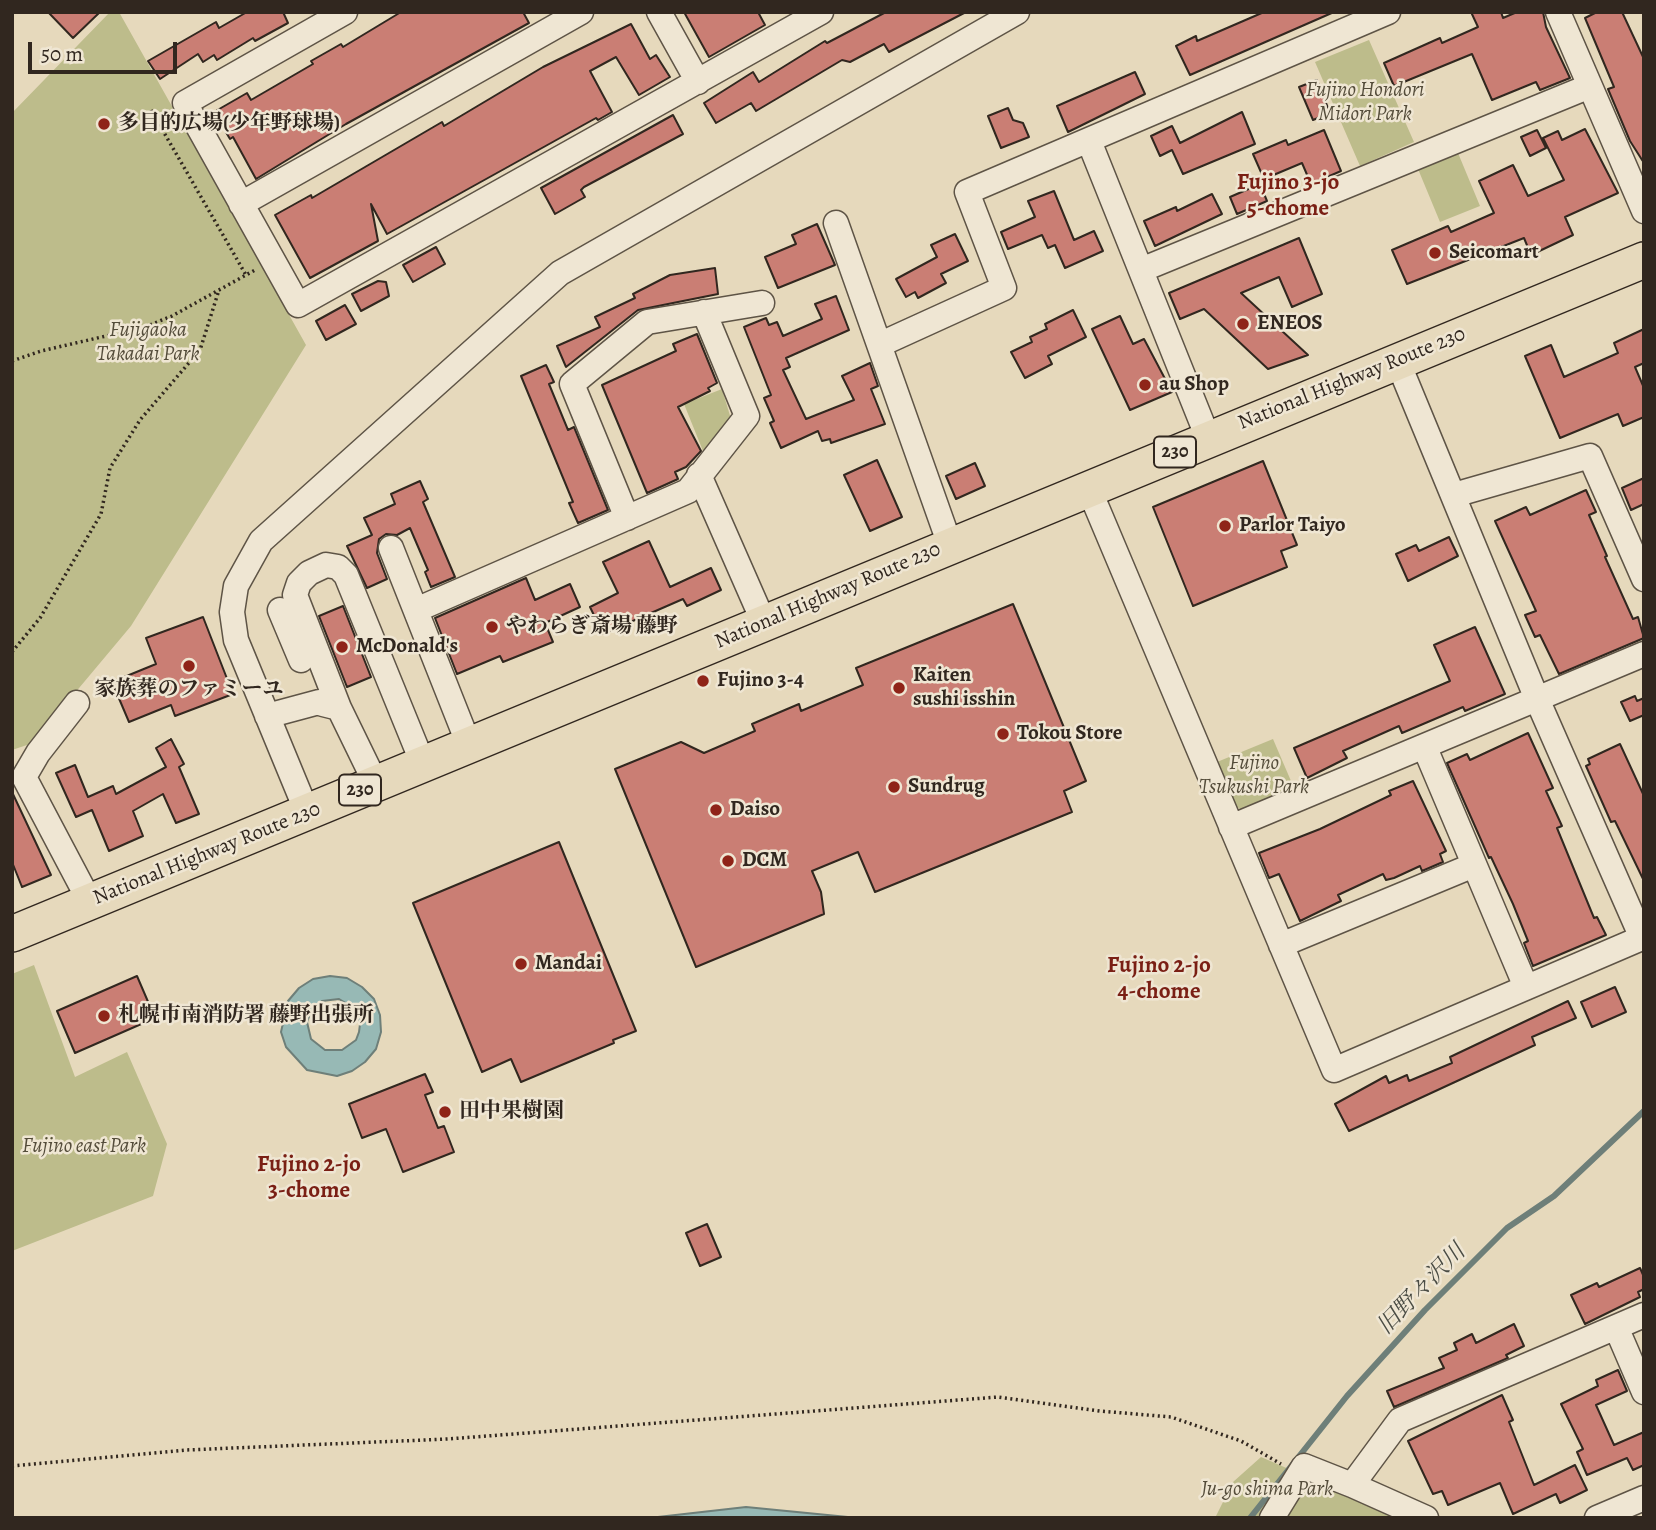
<!DOCTYPE html>
<meta charset="utf-8">
<style>
body{margin:0}
#map{position:relative;width:1656px;height:1530px;overflow:hidden;background:#e6d9bc;font-family:Alegreya,serif}
canvas{display:block}
.frame{position:absolute;inset:0;border:14px solid #31271f;pointer-events:none}
.scale{position:absolute;left:28px;top:42px;width:149px;height:32px;box-sizing:border-box;border:4px solid #31271f;border-top:0;padding-left:9px;font-size:21px;line-height:24px;white-space:nowrap;color:#31271f;-webkit-text-stroke:5px #efe6d3;paint-order:stroke}
</style>
<div id="map">
<canvas width="1656" height="1530"></canvas>
<div class="frame"></div>
<div class="scale">50 m</div>
</div>
<script>
const ctx = document.querySelector('canvas').getContext('2d');
ctx.lineJoin = 'round';
function fill(path, color) {
  ctx.fillStyle = color;
  ctx.fill(path, 'evenodd');
}
function shape(rows) {
  const path = new Path2D();
  for (const r of rows) {
    path.moveTo(r[0], r[1]);
    for (let i = 2; i < r.length; i += 2) path.lineTo(r[i], r[i + 1]);
  }
  return path;
}
function strokePath(path, color, width, dash) {
  ctx.strokeStyle = color;
  ctx.lineWidth = width;
  ctx.lineCap = dash ? 'butt' : 'round';
  ctx.setLineDash(dash || []);
  ctx.stroke(path);
}
function drawText(font, color, halo, rows, align = 'center') {
  ctx.font = font + ' Alegreya,"Noto Serif JP",serif';
  ctx.lineWidth = 5;
  ctx.setLineDash([]);
  ctx.textBaseline = 'middle';
  ctx.strokeStyle = halo;
  ctx.fillStyle = color;
  for (const [text, x, y, turn = 0] of rows) {
    ctx.save();
    ctx.translate(x, y);
    ctx.rotate((+turn || 0) * Math.PI / 180);
    ctx.textAlign = isNaN(turn) ? turn : align;
    if (halo) ctx.strokeText(text, 0, 0);
    ctx.fillText(text, 0, 0);
    ctx.restore();
  }
}
fill(shape([
 [110,12,119,12,306,345,131,626,33,743,12,750,12,113],
 [1369,40,1414,142,1360,166,1315,62],
 [1458,153,1480,206,1440,222,1418,169],
 [722,389,731,419,703,451,684,404],
 [1273,739,1294,788,1242,810,1237,807,1217,762],
 [34,965,75,1077,127,1052,167,1144,153,1196,12,1251,12,974],
 [1261,1457,1402,1518,1215,1518,1233,1482]
]), '#bdbc8b');
const water = shape([
 [330,976,347,978,362,987,374,999,380,1015,381,1032,376,1049,365,1062,352,1071,337,1076,307,1070,286,1047,281,1032,288,1001,299,988,313,979,330,976],
 [339,999,354,1008,360,1024,359,1032,356,1040,342,1050,325,1050,311,1039,307,1022,310,1014,322,1001,339,999],
 [746,1507,858,1518,649,1518,746,1507]
]);
fill(water, '#97b9b5');
strokePath(water, '#6e7f79', 2);
strokePath(shape([
 [1250,1518,1347,1396,1425,1310,1507,1228,1554,1196,1644,1111]
]), '#6e7f79', 6);
const building = shape([
 [48,12,100,12,73,38,48,12],
 [247,12,283,12,288,23,255,41,253,38,217,60,214,55,203,62,198,54,160,79,148,61,216,22,219,28,247,12],
 [401,12,523,12,529,23,346,124,256,179,233,137,230,139,214,112,247,93,251,100,313,64,311,61,341,44,343,47,401,12],
 [684,12,758,12,765,25,709,57,684,12],
 [886,12,966,12,889,52,884,44,850,62,842,60,756,111,751,103,716,123,704,103,753,72,759,82,825,41,827,43,886,12],
 [1264,12,1334,12,1190,75,1176,46,1196,36,1197,41,1264,12],
 [1471,12,1501,12,1503,18,1517,12,1543,12,1546,27,1570,78,1540,90,1536,82,1492,100,1472,54,1394,86,1384,63,1440,38,1442,43,1478,27,1471,12],
 [1597,12,1622,12,1644,59,1644,163,1630,141,1608,89,1614,87,1585,18,1597,12],
 [631,24,650,59,656,55,670,77,639,95,616,57,590,71,612,112,598,120,596,118,387,234,371,204,378,241,310,278,275,215,311,195,312,198,442,122,444,126,543,67,631,24],
 [1135,72,1145,94,1068,132,1057,106,1135,72],
 [1317,80,1330,113,1313,120,1299,87,1317,80],
 [1008,108,1013,120,1023,123,1029,137,1001,148,988,116,1008,108],
 [1242,112,1255,144,1183,174,1172,150,1160,156,1151,136,1172,126,1180,143,1242,112],
 [673,115,683,134,584,187,581,190,585,197,555,214,541,188,673,115],
 [1585,129,1618,193,1565,217,1573,235,1531,255,1524,238,1407,284,1392,250,1448,226,1451,232,1494,213,1479,181,1513,165,1528,196,1564,180,1543,138,1558,131,1562,140,1585,129],
 [1324,130,1341,171,1311,184,1302,163,1264,179,1253,154,1286,140,1288,145,1324,130],
 [1537,130,1546,148,1530,156,1521,137,1537,130],
 [1260,184,1267,201,1237,214,1230,197,1260,184],
 [1054,191,1074,240,1094,231,1103,251,1065,268,1055,245,1048,248,1042,235,1008,249,1001,232,1035,217,1028,201,1054,191],
 [1212,194,1222,214,1155,246,1144,221,1176,207,1177,211,1212,194],
 [817,224,835,265,778,288,765,257,796,244,792,235,817,224],
 [955,234,968,261,941,274,946,283,918,298,915,292,906,297,896,279,937,257,931,245,955,234],
 [1299,238,1322,294,1292,307,1279,277,1241,293,1308,355,1268,369,1204,309,1180,319,1169,293,1299,238],
 [436,247,445,264,413,282,403,265,436,247],
 [715,268,718,294,638,310,566,367,557,346,600,327,595,317,635,298,633,294,670,275,715,268],
 [378,281,386,282,389,296,361,311,352,294,378,281],
 [836,296,849,330,786,358,790,367,783,370,806,419,854,400,842,376,870,363,878,386,871,389,885,424,831,443,830,439,822,441,818,431,781,448,770,423,774,421,764,398,771,395,744,327,766,318,769,325,777,322,783,336,822,319,815,304,836,296],
 [345,305,356,324,326,340,316,321,345,305],
 [1073,310,1086,337,1048,356,1052,364,1025,378,1011,352,1032,342,1030,337,1047,329,1045,324,1073,310],
 [1120,316,1133,344,1144,339,1172,392,1130,410,1092,329,1120,316],
 [1644,329,1644,363,1635,367,1644,388,1644,417,1623,426,1618,414,1560,438,1525,356,1551,345,1564,377,1618,353,1614,343,1644,329],
 [697,334,717,383,708,388,710,391,678,407,701,451,686,467,675,472,678,479,647,493,602,385,676,351,673,344,697,334],
 [546,365,554,382,549,384,568,430,574,427,608,510,578,523,569,503,573,502,521,376,546,365],
 [877,460,902,517,870,531,844,475,877,460],
 [1263,461,1297,545,1281,551,1287,567,1193,606,1153,507,1263,461],
 [975,463,985,486,956,499,946,476,975,463],
 [1644,478,1644,504,1631,510,1622,488,1644,478],
 [420,481,428,499,423,502,455,577,431,587,425,572,428,570,410,528,397,535,386,534,379,539,377,553,387,579,367,588,347,546,372,535,364,518,395,504,391,494,420,481],
 [1586,490,1596,512,1589,515,1607,556,1605,557,1633,619,1638,617,1644,638,1559,674,1540,635,1535,637,1525,615,1536,611,1495,521,1526,507,1530,515,1586,490],
 [1449,537,1458,556,1408,581,1396,554,1416,545,1419,551,1449,537],
 [649,541,670,587,711,568,721,590,687,606,683,599,603,634,590,607,618,593,603,562,649,541],
 [526,578,535,600,570,584,580,607,545,623,553,642,503,662,500,656,457,674,435,618,526,578],
 [1013,604,1086,781,1064,791,1072,812,875,892,858,852,812,871,821,892,824,914,696,967,615,769,681,742,704,753,755,731,752,724,799,704,801,711,863,685,856,668,1013,604],
 [343,606,371,677,347,687,319,616,343,606],
 [203,617,233,694,175,716,171,705,129,722,112,682,156,664,146,638,203,617],
 [1475,627,1505,694,1465,711,1463,707,1402,733,1399,726,1343,751,1347,758,1307,778,1294,748,1450,681,1434,645,1475,627],
 [1635,696,1637,701,1644,698,1644,715,1630,721,1621,702,1635,696],
 [1528,733,1553,788,1546,791,1562,826,1557,828,1594,918,1597,917,1606,935,1533,966,1524,943,1528,941,1513,904,1491,857,1489,858,1447,763,1467,754,1470,760,1528,733],
 [171,739,184,764,179,767,199,814,176,823,163,794,133,811,143,836,109,851,92,810,76,817,56,773,75,765,88,797,113,786,116,794,166,767,156,748,171,739],
 [1620,744,1644,796,1644,881,1615,821,1611,822,1586,766,1590,764,1588,759,1620,744],
 [1413,781,1446,851,1440,854,1443,862,1422,871,1420,866,1394,878,1386,880,1383,874,1338,895,1341,901,1300,921,1279,874,1269,878,1259,853,1320,829,1391,795,1389,791,1413,781],
 [12,792,51,875,22,887,12,862,12,792],
 [559,842,636,1031,613,1040,614,1043,521,1082,511,1059,482,1072,413,903,559,842],
 [137,976,155,1018,75,1053,57,1011,137,976],
 [1615,987,1626,1012,1592,1027,1581,1002,1615,987],
 [1568,1001,1576,1018,1532,1037,1535,1045,1349,1131,1335,1104,1386,1076,1389,1083,1407,1075,1409,1081,1452,1063,1450,1057,1568,1001],
 [425,1074,433,1092,425,1095,438,1128,444,1126,454,1152,403,1172,386,1129,362,1138,349,1104,425,1074],
 [707,1224,721,1257,700,1266,686,1233,707,1224],
 [1640,1268,1644,1277,1644,1289,1638,1292,1640,1297,1585,1324,1571,1295,1597,1283,1599,1287,1640,1268],
 [1514,1324,1524,1346,1506,1355,1508,1358,1394,1407,1387,1391,1444,1368,1439,1358,1457,1350,1454,1343,1472,1334,1476,1343,1514,1324],
 [1618,1370,1627,1391,1596,1405,1614,1445,1644,1432,1644,1465,1633,1470,1627,1458,1587,1475,1577,1452,1583,1449,1561,1404,1598,1386,1596,1380,1618,1370],
 [1502,1395,1513,1420,1509,1422,1534,1485,1575,1465,1587,1490,1560,1503,1556,1494,1513,1514,1500,1483,1448,1505,1442,1491,1433,1494,1408,1441,1502,1395]
]);
fill(building, '#ca7e74');
strokePath(building, '#31271f', 2);
const minor = shape([
 [345,12,185,103,298,305,821,12],
 [659,12,698,82],
 [1558,12,1644,211],
 [1089,141,1208,438],
 [241,204,581,12],
 [836,223,950,545],
 [1141,270,1590,86],
 [881,344,1004,288,967,192,1388,12],
 [1397,360,1537,699,1642,938],
 [699,475,764,623],
 [1089,489,1334,1070,1644,937],
 [1454,495,1590,456,1644,579],
 [627,518,572,384,647,322,762,303],
 [391,548,469,745],
 [280,610,301,660],
 [416,610,688,491,747,416,704,312],
 [77,703,38,753,24,777,90,902],
 [323,704,339,708,376,784],
 [339,708,295,595,299,583,309,573,326,565,338,567,346,575,423,764],
 [267,716,319,702],
 [1425,748,1526,987],
 [307,812,236,640,232,612,236,586,261,541,560,273,1017,12],
 [1231,827,1644,654],
 [1281,945,1474,865],
 [1616,1327,1644,1392],
 [1272,1518,1304,1466,1352,1485],
 [1426,1518,1352,1485,1400,1420,1644,1315],
 [1597,1518,1644,1498]
]);
const highway = shape([
 [12,934,1644,260]
]);
strokePath(minor, '#5e5446', 27);
strokePath(highway, '#31271f', 38);
strokePath(shape([
 [151,110,246,275],
 [12,361,41,351,145,327,172,316,255,270],
 [12,652,40,618,101,514,110,468,140,420,200,350,219,290],
 [12,1466,186,1450,448,1439,998,1397,1100,1411,1171,1417,1241,1441,1281,1464]
]), '#31271f', 3.5, [2, 3.5]);
strokePath(minor, '#efe6d3', 24);
strokePath(highway, '#e6d9bc', 35);
for (const [x, y, r, color] of [
 [104,124,7,"#8f2418"],
 [1435,253,7,"#8f2418"],
 [1243,324,7,"#8f2418"],
 [1145,385,7,"#8f2418"],
 [1225,526,7,"#8f2418"],
 [492,627,7,"#8f2418"],
 [342,647,7,"#8f2418"],
 [189,666,7,"#8f2418"],
 [703,681,7,"#8f2418"],
 [899,688,7,"#8f2418"],
 [1003,734,7,"#8f2418"],
 [894,787,7,"#8f2418"],
 [716,810,7,"#8f2418"],
 [728,861,7,"#8f2418"],
 [521,964,7,"#8f2418"],
 [104,1016,7,"#8f2418"],
 [445,1112,7,"#8f2418"]
]) {
  const dot = new Path2D();
  dot.arc(x, y, r, 0, 2 * Math.PI);
  ctx.fillStyle = color;
  ctx.fill(dot);
  strokePath(dot, '#efe6d3', 2.5);
}
for (const [x, y, w] of [
 [1175,452,42],
 [360,790,42]
]) {
  const box = new Path2D();
  box.roundRect(x - w / 2, y - 15.5, w, 31, 5);
  ctx.fillStyle = '#efe6d3';
  ctx.fill(box);
  strokePath(box, '#31271f', 2);
}
drawText('bold 19px', '#31271f', null, [
 ["230",1175,452],
 ["230",360,790]
]);
drawText('italic 21px', '#544c3a', '#efe6d3', [
 ["Fujino Hondori",1365,91],
 ["Midori Park",1365,115],
 ["Fujigaoka",148,331],
 ["Takadai Park",148,355],
 ["Fujino",1254,764],
 ["Tsukushi Park",1254,788],
 ["Fujino east Park",84,1147],
 ["Ju-go shima Park",1267,1490]
]);
drawText('bold 21px', '#31271f', '#efe6d3', [
 ["多目的広場(少年野球場)",118,124],
 ["Seicomart",1449,253],
 ["ENEOS",1257,324],
 ["au Shop",1159,385],
 ["Parlor Taiyo",1239,526],
 ["やわらぎ斎場 藤野",506,627],
 ["McDonald's",356,647],
 ["Kaiten",913,676],
 ["sushi isshin",913,700],
 ["Fujino 3-4",717,681],
 ["家族葬のファミーユ",189,690,"center"],
 ["Tokou Store",1017,734],
 ["Sundrug",908,787],
 ["Daiso",730,810],
 ["DCM",742,861],
 ["Mandai",535,964],
 ["札幌市南消防署 藤野出張所",118,1016],
 ["田中果樹園",459,1112]
], 'left');
drawText('21px', '#31271f', '#efe6d3', [
 ["National Highway Route 230",1352,379,-22],
 ["National Highway Route 230",828,596,-23],
 ["National Highway Route 230",207,854,-22]
]);
drawText('bold 23px', '#7a1f14', '#efe6d3', [
 ["Fujino 3-jo",1288,183],
 ["5-chome",1288,209],
 ["Fujino 2-jo",1159,966],
 ["4-chome",1159,992],
 ["Fujino 2-jo",309,1165],
 ["3-chome",309,1191]
]);
drawText('italic 23px', '#4a4c44', '#efe6d3', [
 ["旧野々沢川",1422,1290,-46]
]);
</script>
